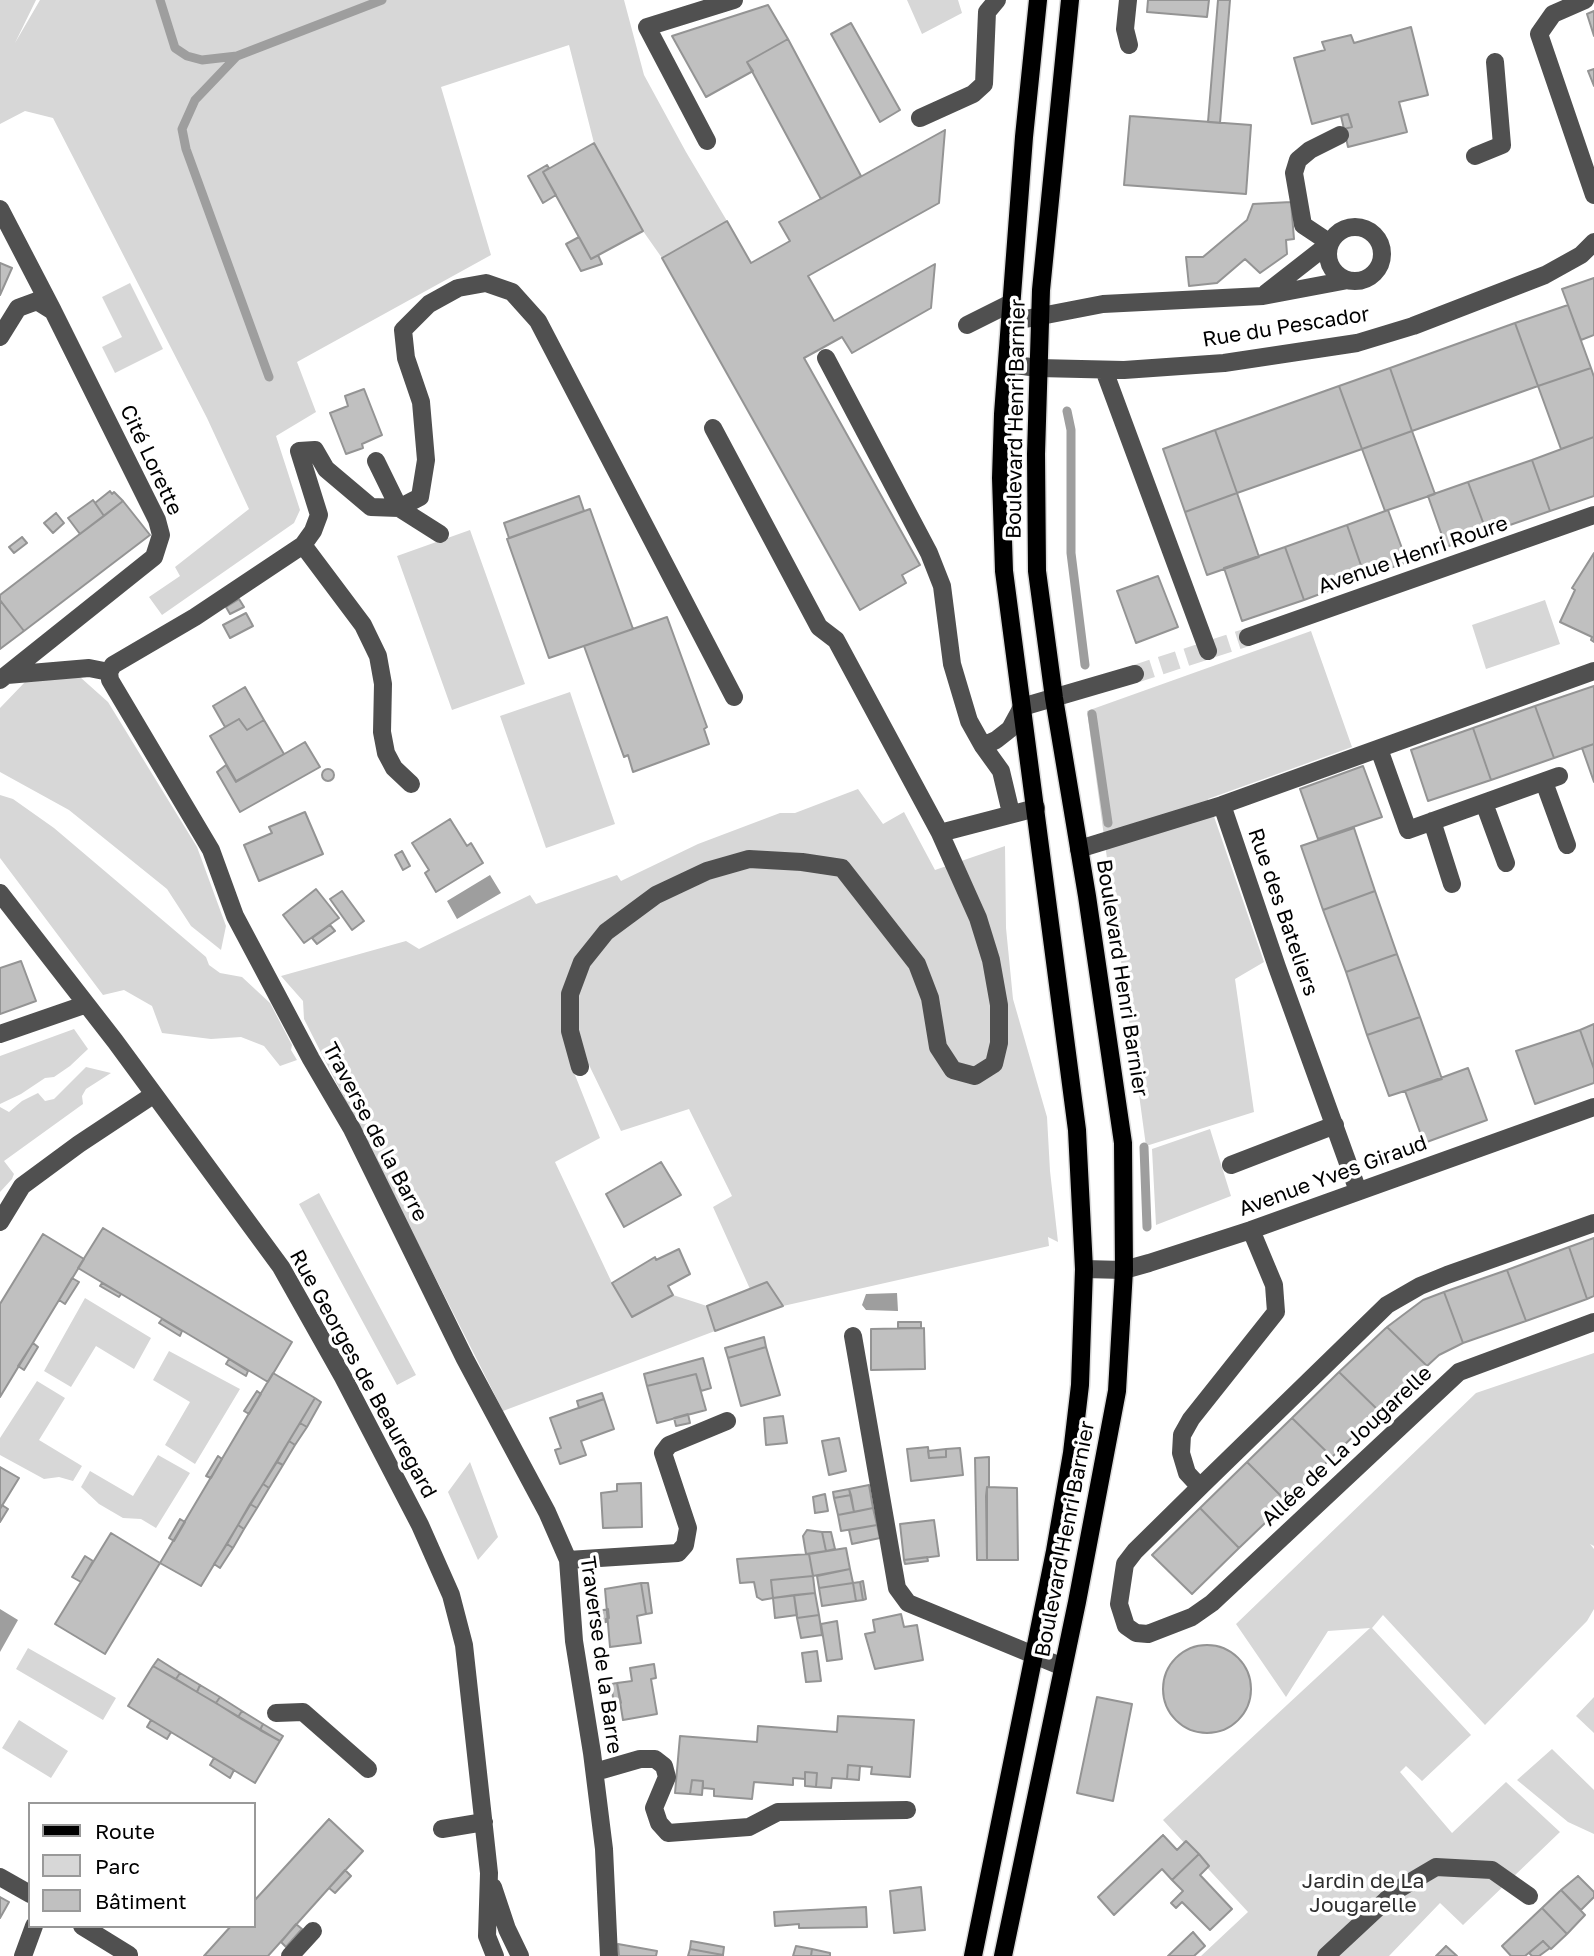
<!DOCTYPE html>
<meta charset="utf-8">
<style>
body{margin:0}
#map{position:relative;width:1594px;height:1956px;overflow:hidden;background:#fff;font-family:"Golos Text",sans-serif}
canvas{display:block}
.legend{position:absolute;left:28px;top:1802px;width:228px;height:126px;box-sizing:border-box;background:#fff;border:2px solid #999;margin:0;padding:9px 12px;list-style:none;font-size:21px;color:#000}
.legend li{display:flex;align-items:center;gap:14px;height:35px}
.legend b{width:35px;border:2px solid #999}
</style>
<div id="map">
<canvas width="1594" height="1956"></canvas>
<ul class="legend">
<li><b style="height:9px;background:#000"></b>Route</li>
<li><b style="height:19px;background:#d7d7d7"></b>Parc</li>
<li><b style="height:19px;background:#c0c0c0"></b>Bâtiment</li>
</ul>
</div>
<script>
const ctx = document.querySelector('canvas').getContext('2d');
ctx.lineJoin = 'round';
function fill(path, color) {
  ctx.fillStyle = color;
  ctx.fill(path, 'evenodd');
}
function shape(rows) {
  const path = new Path2D();
  for (const r of rows) {
    if (r.length === 3) {
      path.moveTo(r[0] + r[2], r[1]);
      path.arc(r[0], r[1], r[2], 0, 2 * Math.PI);
      continue;
    }
    path.moveTo(r[0], r[1]);
    for (let i = 2; i < r.length; i += 2) path.lineTo(r[i], r[i + 1]);
  }
  return path;
}
function strokePath(path, color, width, dash) {
  ctx.strokeStyle = color;
  ctx.lineWidth = width;
  ctx.lineCap = dash ? 'butt' : 'round';
  ctx.setLineDash(dash || []);
  ctx.stroke(path);
}
function drawText(font, color, halo, rows, align = 'center') {
  ctx.font = font + ' "Golos Text",sans-serif';
  ctx.lineWidth = 7;
  ctx.setLineDash([]);
  ctx.textBaseline = 'middle';
  ctx.strokeStyle = halo;
  ctx.fillStyle = color;
  for (const [text, x, y, turn = 0] of rows) {
    ctx.save();
    ctx.translate(x, y);
    ctx.rotate((+turn || 0) * Math.PI / 180);
    ctx.textAlign = isNaN(turn) ? turn : align;
    if (halo) ctx.strokeText(text, 0, 0);
    ctx.fillText(text, 0, 0);
    ctx.restore();
  }
}
fill(shape([
 [0,0,36,0,15,43,40,0,624,0,644,75,686,152,727,221,662,258,643,231,594,143,569,45,441,87,491,255,297,362,316,412,276,436,300,510,294,523,162,615,149,597,180,576,175,567,249,509,207,418,53,118,25,111,0,124],
 [907,0,958,0,962,13,922,34],
 [130,283,163,349,115,373,102,347,122,337,102,297],
 [470,530,525,684,452,710,397,556],
 [1545,600,1560,644,1486,669,1472,625],
 [1311,631,1352,747,1208,799,1264,962,1235,979,1254,1112,1146,1146,1087,711],
 [80,677,108,702,197,847,226,926,221,950,191,926,167,889,69,810,0,772,0,708,25,682],
 [570,692,615,824,546,848,500,716],
 [858,789,883,824,904,812,935,870,1005,846,1006,928,1013,999,1047,1117,1050,1171,1058,1242,1048,1237,1049,1246,783,1306,767,1282,750,1289,713,1207,732,1196,689,1109,621,1131,589,1065,580,1067,573,1070,600,1138,555,1162,612,1283,632,1317,673,1295,707,1306,715,1331,503,1411,304,1019,303,1001,281,976,406,941,419,949,530,895,536,904,617,875,621,881,698,844,780,813,795,813],
 [0,795,13,799,54,828,206,957,209,965,220,973,242,977,270,1003,292,1045,291,1050,297,1060,280,1066,264,1046,241,1037,211,1039,162,1033,152,1006,124,990,103,995,0,858],
 [74,1029,88,1049,70,1066,54,1077,45,1078,21,1094,0,1104,0,1056],
 [86,1067,111,1073,86,1089,82,1096,83,1104,4,1161,14,1174,12,1179,0,1192,0,1107,9,1112,22,1101,38,1093,45,1101,54,1099],
 [1210,1129,1231,1196,1156,1225,1152,1149],
 [319,1193,416,1375,397,1385,299,1204],
 [85,1298,151,1338,134,1369,96,1346,71,1387,44,1371],
 [169,1351,240,1389,195,1464,165,1445,190,1402,153,1380],
 [1594,1353,1594,1546,1590,1544,1594,1549,1594,1609,1587,1621,1485,1725,1383,1615,1372,1628,1471,1735,1422,1781,1406,1766,1400,1772,1452,1833,1506,1782,1560,1832,1463,1925,1440,1903,1389,1956,1201,1956,1248,1912,1163,1820,1370,1628,1328,1631,1286,1697,1236,1624,1476,1393],
 [37,1381,65,1398,39,1440,82,1466,73,1481,59,1477,44,1479,0,1455,0,1438],
 [158,1455,190,1473,156,1528,141,1519,123,1518,99,1504,81,1487,90,1471,133,1496],
 [470,1462,498,1537,478,1560,448,1492],
 [28,1648,116,1698,103,1720,16,1669],
 [1594,1697,1594,1733,1576,1716],
 [19,1720,68,1751,51,1778,2,1748],
 [1552,1749,1594,1790,1594,1834,1568,1822,1517,1780]
]), '#d7d7d7');
fill(shape([
 [490,875,501,893,457,919,447,901],
 [897,1293,898,1311,866,1310,862,1305,866,1294],
 [0,1609,18,1620,0,1652]
]), '#9e9e9e');
strokePath(shape([
 [160,0,175,48,187,56,202,60,237,56],
 [269,377,186,149,182,129,195,100,237,56,382,0],
 [1067,411,1071,430,1071,553,1085,665],
 [1092,714,1108,823],
 [1144,1147,1147,1227]
]), '#9e9e9e', 9);
const building = shape([
 [1148,0,1209,0,1207,17,1147,12,1148,0],
 [1218,0,1230,0,1220,123,1208,122,1218,0],
 [768,5,788,39,747,62,753,71,706,97,672,36,768,5],
 [1594,11,1594,36,1587,14,1594,11],
 [851,23,900,110,880,122,831,34,851,23],
 [1411,27,1428,95,1399,102,1407,132,1348,147,1344,129,1352,127,1348,114,1312,124,1294,58,1325,50,1322,42,1351,35,1354,43,1411,27],
 [788,39,861,176,821,199,747,62,788,39],
 [1594,69,1594,86,1588,71,1594,69],
 [1348,114,1352,127,1344,129,1341,116,1348,114],
 [1130,116,1251,125,1246,194,1124,185,1130,116],
 [945,130,939,203,808,276,834,321,935,264,931,308,852,353,842,337,804,358,920,565,902,575,906,583,860,610,662,258,727,221,751,263,790,241,779,222,945,130],
 [594,143,643,231,591,259,543,172,594,143],
 [547,165,549,168,543,172,556,195,543,203,528,176,547,165],
 [1291,202,1294,239,1286,240,1287,254,1260,273,1245,259,1217,283,1189,286,1186,257,1203,257,1247,220,1253,204,1291,202],
 [579,237,591,259,598,255,602,264,581,271,566,244,579,237],
 [0,263,12,268,0,295,0,263],
 [1594,278,1594,335,1581,340,1562,289,1594,278],
 [1568,305,1591,368,1538,386,1515,323,1568,305],
 [1515,323,1538,386,1412,431,1390,368,1515,323],
 [1390,368,1412,431,1362,449,1339,386,1390,368],
 [1591,368,1594,377,1594,437,1561,449,1538,386,1591,368],
 [1339,386,1362,449,1237,493,1215,430,1339,386],
 [364,389,382,435,362,444,363,448,346,454,330,413,348,406,345,396,364,389],
 [1215,430,1237,493,1185,512,1163,449,1215,430],
 [1412,431,1435,494,1385,511,1362,449,1412,431],
 [1594,437,1594,496,1550,511,1532,460,1594,437],
 [1532,460,1550,511,1487,533,1468,482,1532,460],
 [1468,482,1487,533,1446,547,1428,496,1468,482],
 [110,491,112,494,114,492,123,501,104,516,95,503,110,491],
 [1237,493,1259,557,1207,575,1185,512,1237,493],
 [579,496,584,511,509,538,504,523,579,496],
 [93,500,104,516,80,534,68,518,93,500],
 [123,501,150,535,24,631,0,600,0,595,123,501],
 [590,509,633,629,549,658,507,539,590,509],
 [1388,510,1407,562,1365,577,1347,525,1388,510],
 [56,513,64,523,53,533,44,523,56,513],
 [1347,525,1365,577,1304,600,1285,547,1347,525],
 [22,537,27,543,14,553,9,547,22,537],
 [1285,547,1304,600,1242,621,1224,568,1285,547],
 [1594,553,1594,642,1591,640,1592,637,1560,622,1575,590,1572,588,1594,553],
 [1158,576,1178,627,1136,643,1117,591,1158,576],
 [239,599,244,607,230,614,226,607,239,599],
 [0,600,24,631,0,649,0,600],
 [246,613,253,626,230,638,223,625,246,613],
 [667,617,707,727,704,729,709,744,633,772,628,755,624,757,584,646,667,617],
 [1594,686,1594,744,1554,758,1535,706,1594,686],
 [245,687,264,720,247,730,239,719,225,727,213,706,245,687],
 [1535,706,1554,758,1491,780,1473,728,1535,706],
 [239,719,247,730,264,720,284,754,236,781,210,736,239,719],
 [1473,728,1491,780,1428,801,1411,750,1473,728],
 [305,742,320,767,240,812,217,772,226,765,236,782,305,742],
 [1594,744,1594,782,1582,748,1594,744],
 [1363,766,1382,817,1318,839,1300,789,1363,766],
 [328,775,6],
 [305,812,323,854,259,881,244,845,272,833,269,827,305,812],
 [450,819,467,846,471,843,483,863,436,892,425,873,429,870,412,843,450,819],
 [1354,828,1375,891,1323,910,1301,846,1354,828],
 [402,851,410,866,403,870,395,855,402,851],
 [316,889,339,918,304,943,283,915,316,889],
 [342,891,364,921,352,930,330,899,342,891],
 [1375,891,1397,954,1346,972,1323,910,1375,891],
 [330,925,335,931,317,944,312,938,330,925],
 [1397,954,1420,1017,1367,1035,1346,972,1397,954],
 [21,961,36,1001,0,1014,0,968,21,961],
 [1420,1017,1442,1079,1389,1096,1367,1035,1420,1017],
 [1594,1024,1594,1069,1580,1030,1594,1024],
 [1580,1030,1594,1069,1594,1083,1535,1104,1516,1051,1580,1030],
 [1468,1068,1487,1120,1424,1143,1405,1091,1468,1068],
 [661,1162,681,1195,624,1227,606,1194,661,1162],
 [103,1228,292,1342,268,1382,78,1268,103,1228],
 [43,1234,84,1259,0,1397,0,1304,43,1234],
 [1594,1238,1594,1296,1587,1299,1569,1247,1594,1238],
 [1569,1247,1587,1299,1526,1321,1507,1270,1569,1247],
 [679,1249,690,1274,668,1286,673,1295,632,1317,612,1283,655,1257,656,1260,679,1249],
 [1507,1270,1526,1321,1463,1343,1444,1292,1507,1270],
 [72,1278,79,1282,65,1304,59,1300,72,1278],
 [767,1282,783,1306,715,1331,707,1306,767,1282],
 [102,1283,121,1294,119,1297,100,1286,102,1283],
 [1444,1292,1463,1343,1439,1355,1427,1366,1387,1327,1423,1300,1444,1292],
 [162,1319,182,1331,180,1336,159,1323,162,1319],
 [898,1322,921,1322,921,1328,898,1328,898,1322],
 [1387,1327,1427,1366,1379,1411,1339,1372,1387,1327],
 [924,1328,925,1369,871,1370,871,1329,924,1328],
 [764,1337,766,1347,728,1358,725,1348,764,1337],
 [33,1343,38,1347,24,1370,18,1366,33,1343],
 [766,1347,780,1395,741,1406,728,1358,766,1347],
 [703,1358,711,1388,701,1391,696,1374,647,1386,644,1374,703,1358],
 [229,1359,248,1371,246,1376,226,1364,229,1359],
 [1339,1372,1379,1411,1332,1457,1292,1418,1339,1372],
 [273,1373,315,1398,201,1586,160,1563,273,1373],
 [696,1374,706,1410,657,1423,647,1386,696,1374],
 [257,1391,261,1394,249,1414,244,1411,257,1391],
 [602,1393,604,1399,579,1408,577,1401,602,1393],
 [315,1398,321,1402,307,1427,300,1423,315,1398],
 [604,1399,614,1429,581,1441,586,1455,560,1464,555,1450,561,1448,550,1418,604,1399],
 [688,1414,690,1423,676,1426,674,1418,688,1414],
 [783,1416,787,1443,766,1445,764,1418,783,1416],
 [1292,1418,1332,1457,1287,1502,1247,1462,1292,1418],
 [300,1423,307,1427,295,1445,289,1441,300,1423],
 [839,1438,846,1471,829,1475,822,1441,839,1438],
 [289,1441,295,1445,283,1465,277,1462,289,1441],
 [928,1447,929,1458,946,1457,946,1449,960,1448,963,1475,911,1481,907,1449,928,1447],
 [946,1449,946,1457,929,1458,928,1451,946,1449],
 [218,1456,222,1459,211,1478,206,1476,218,1456],
 [989,1457,989,1487,987,1487,986,1496,987,1560,977,1560,975,1458,989,1457],
 [277,1462,283,1465,269,1488,263,1484,277,1462],
 [1247,1462,1287,1502,1239,1548,1200,1508,1247,1462],
 [0,1467,19,1478,0,1509,0,1467],
 [641,1483,642,1527,603,1528,601,1493,617,1491,617,1484,641,1483],
 [263,1484,269,1488,257,1508,250,1504,263,1484],
 [869,1485,873,1508,854,1512,849,1489,869,1485],
 [987,1487,1017,1488,1018,1560,987,1560,987,1487],
 [849,1489,851,1495,834,1498,833,1492,849,1489],
 [825,1494,828,1511,815,1513,813,1497,825,1494],
 [851,1495,854,1512,838,1515,834,1498,851,1495],
 [250,1504,257,1508,244,1529,238,1525,250,1504],
 [2,1505,8,1509,0,1522,0,1509,2,1505],
 [873,1508,877,1525,841,1531,838,1515,873,1508],
 [1200,1508,1239,1548,1192,1594,1152,1555,1200,1508],
 [180,1519,185,1522,174,1541,169,1538,180,1519],
 [934,1520,939,1556,904,1560,900,1524,934,1520],
 [238,1525,244,1529,233,1548,227,1544,238,1525],
 [877,1525,880,1538,852,1544,849,1530,877,1525],
 [807,1530,822,1532,826,1551,806,1554,803,1536,807,1530],
 [822,1532,831,1532,835,1549,826,1551,822,1532],
 [111,1533,160,1563,105,1654,55,1624,111,1533],
 [227,1544,233,1548,220,1568,214,1564,227,1544],
 [846,1548,850,1569,813,1576,809,1554,846,1548],
 [809,1554,813,1576,771,1580,773,1598,762,1600,757,1597,754,1582,740,1583,737,1559,809,1554],
 [85,1556,93,1561,81,1582,72,1577,85,1556],
 [927,1557,928,1561,905,1564,904,1560,927,1557],
 [850,1569,853,1583,819,1588,817,1576,850,1569],
 [813,1576,815,1593,773,1598,771,1580,813,1576],
 [863,1581,866,1599,863,1600,860,1582,863,1581],
 [860,1582,863,1600,856,1601,853,1583,860,1582],
 [641,1583,646,1614,637,1616,641,1643,610,1647,605,1589,641,1583],
 [641,1583,648,1583,652,1613,646,1614,641,1583],
 [853,1583,856,1601,822,1606,819,1588,853,1583],
 [815,1593,819,1615,797,1618,794,1595,815,1593],
 [794,1595,797,1615,775,1618,773,1598,794,1595],
 [608,1609,609,1618,606,1619,606,1622,600,1623,599,1611,608,1609],
 [901,1614,904,1627,917,1625,923,1660,875,1669,865,1634,875,1632,873,1620,901,1614],
 [819,1615,822,1635,801,1638,797,1618,819,1615],
 [837,1621,842,1659,827,1661,821,1624,837,1621],
 [1207,1689,44],
 [817,1651,821,1681,806,1682,802,1653,817,1651],
 [158,1659,180,1673,176,1679,153,1666,158,1659],
 [654,1664,656,1678,651,1679,657,1714,623,1720,617,1683,632,1681,630,1668,654,1664],
 [153,1666,280,1741,255,1783,128,1706,153,1666],
 [180,1673,200,1685,197,1692,176,1679,180,1673],
 [617,1683,621,1703,614,1704,611,1684,617,1683],
 [200,1685,220,1697,216,1703,197,1692,200,1685],
 [220,1697,242,1711,238,1717,216,1703,220,1697],
 [1097,1697,1132,1704,1113,1801,1077,1793,1097,1697],
 [242,1711,263,1724,260,1730,238,1717,242,1711],
 [838,1716,914,1720,910,1777,871,1774,872,1767,848,1765,847,1779,832,1778,831,1788,816,1787,817,1773,805,1772,805,1779,793,1778,793,1785,754,1782,752,1799,714,1796,714,1789,703,1788,703,1781,692,1780,690,1794,675,1793,680,1736,757,1742,758,1726,837,1732,838,1716],
 [151,1720,171,1732,167,1739,147,1727,151,1720],
 [263,1724,283,1736,280,1741,260,1730,263,1724],
 [214,1758,234,1770,230,1778,210,1765,214,1758],
 [848,1765,860,1766,859,1780,847,1779,848,1765],
 [805,1772,817,1773,816,1787,805,1786,805,1772],
 [692,1780,703,1781,702,1795,690,1794,692,1780],
 [329,1819,363,1851,329,1888,268,1956,204,1956,231,1926,254,1926,254,1901,329,1819],
 [1163,1835,1177,1850,1186,1841,1199,1854,1172,1880,1162,1869,1114,1915,1098,1897,1163,1835],
 [1199,1854,1209,1866,1200,1875,1232,1909,1210,1930,1182,1902,1176,1908,1171,1903,1183,1891,1172,1880,1199,1854],
 [345,1870,351,1876,335,1893,329,1888,345,1870],
 [1578,1876,1594,1892,1594,1897,1581,1910,1561,1890,1578,1876],
 [921,1887,925,1930,894,1933,890,1891,921,1887],
 [1561,1890,1585,1915,1567,1934,1542,1908,1561,1890],
 [0,1897,9,1902,0,1918,0,1897],
 [866,1907,867,1927,799,1928,799,1924,775,1926,774,1912,866,1907],
 [1542,1908,1567,1934,1551,1949,1543,1941,1525,1956,1511,1956,1502,1946,1542,1908],
 [296,1924,302,1929,286,1947,281,1942,296,1924],
 [1193,1932,1205,1946,1194,1956,1168,1956,1193,1932],
 [691,1941,724,1947,723,1955,690,1949,691,1941],
 [1543,1941,1550,1948,1539,1956,1532,1956,1529,1953,1543,1941],
 [618,1944,657,1951,656,1956,619,1956,618,1944],
 [796,1946,812,1949,811,1956,813,1956,793,1956,796,1946],
 [1446,1946,1457,1956,1436,1956,1446,1946],
 [690,1949,723,1955,723,1956,688,1956,690,1949],
 [812,1949,830,1953,830,1956,811,1956,812,1949]
]);
fill(building, '#c0c0c0');
strokePath(building, '#949494', 2);
strokePath(shape([
 [1135,674,1248,637]
]), '#d9d9d9', 18, [18, 9]);
const major = shape([
 [973,1956,1055,1551,1072,1453,1080,1385,1084,1269,1077,1130,1004,571,1001,478,1003,414,1024,137,1038,0],
 [1003,1956,1077,1602,1117,1391,1124,1270,1123,1143,1087,896,1054,698,1037,571,1036,454,1041,290,1070,0]
]);
strokePath(major, '#dbdbdb', 21);
strokePath(shape([
 [1128,0,1125,29,1129,45],
 [1585,0,1553,14,1539,34,1594,195],
 [920,118,973,94,984,84,987,12,997,0],
 [707,141,647,27,734,0],
 [1475,156,1502,145,1495,62],
 [0,209,53,311],
 [1355,254,27],
 [1266,293,1330,243,1303,225,1294,173,1298,160,1310,150,1340,135],
 [1010,322,1103,304,1263,296,1348,280],
 [967,325,1011,303],
 [0,337,18,308,37,301,53,311,157,520,161,535,154,557,0,680],
 [826,358,929,553,942,586,952,664,969,721,983,746,1001,771,1011,813],
 [1007,364,1038,368,1124,370,1224,363,1357,343,1413,326,1545,275,1581,255,1594,242],
 [1104,370,1208,651],
 [713,428,819,627,836,640,940,833],
 [376,461,399,508,440,534],
 [303,545,363,625,378,656,383,684,382,732,386,753,394,768,411,784],
 [1248,637,1594,515],
 [7,675,89,668,109,672],
 [983,746,996,740,1010,729,1022,707,1135,674],
 [1379,749,1408,830,1559,776],
 [1544,782,1567,845],
 [1484,803,1506,863],
 [1432,821,1452,884],
 [1079,849,1222,805],
 [0,893,115,1041,281,1267,343,1377,420,1525,451,1595,464,1645,489,1873,487,1936,495,1956],
 [0,1034,84,1005],
 [580,1067,570,1031,570,994,582,962,606,932,656,895,707,871,749,859,802,862,842,868,917,964,930,998,938,1047,953,1070,975,1076,994,1064,999,1043,999,1005,991,960,978,918,940,833,1036,808],
 [1231,1165,1335,1125],
 [1358,1191,1277,967,1222,805,1594,671],
 [0,1222,22,1186,79,1144,153,1095],
 [1251,1230,1274,1285,1276,1312,1191,1419,1182,1435,1181,1453,1187,1473,1200,1487,1135,1551,1125,1564,1119,1604,1126,1626,1136,1633,1148,1634,1192,1617,1212,1603,1459,1372,1594,1322],
 [1084,1269,1124,1270,1149,1263,1251,1230,1594,1107],
 [853,1336,897,1588,908,1603,1063,1667],
 [1200,1487,1387,1305,1420,1286,1447,1275,1594,1223],
 [568,1560,678,1553,685,1545,688,1528,663,1453,669,1445,727,1421],
 [276,1713,303,1712,368,1769],
 [595,1772,640,1759,655,1759,664,1766,667,1777,654,1808,659,1823,668,1833,749,1827,778,1812,907,1810],
 [442,1829,484,1822],
 [0,1877,30,1894],
 [493,1887,507,1929,520,1956],
 [82,1926,129,1955],
 [23,1956,34,1926],
 [290,1956,313,1931],
 [609,1956,604,1849,592,1753,574,1641,568,1560,547,1512,465,1359,352,1129,311,1059,235,916,211,850,110,680,109,672,113,665,195,617,303,545,313,531,319,515,299,451,315,450,326,469,371,507,399,508,420,497,426,460,421,402,406,358,403,330,429,304,458,288,486,283,512,292,538,321,734,697],
 [1326,1956,1397,1890,1436,1867,1492,1870,1529,1896]
]), '#505050', 18);
strokePath(major, '#000', 18);
drawText('21px', '#000', '#fff', [
 ["Rue du Pescador",1286,327,-9],
 ["Boulevard Henri Barnier",1016,419,-89],
 ["Cité Lorette",151,460,65],
 ["Avenue Henri Roure",1413,555,-19],
 ["Rue des Bateliers",1283,912,71],
 ["Boulevard Henri Barnier",1122,978,81],
 ["Traverse de la Barre",375,1132,62],
 ["Avenue Yves Giraud",1333,1176,-20],
 ["Rue Georges de Beauregard",363,1374,61],
 ["Allée de La Jougarelle",1347,1446,-43],
 ["Boulevard Henri Barnier",1065,1539,-79],
 ["Traverse de la Barre",601,1655,82]
]);
drawText('21px', '#2e2e2e', '#fff', [
 ["Jardin de La",1363,1881],
 ["Jougarelle",1363,1905]
]);
</script>
